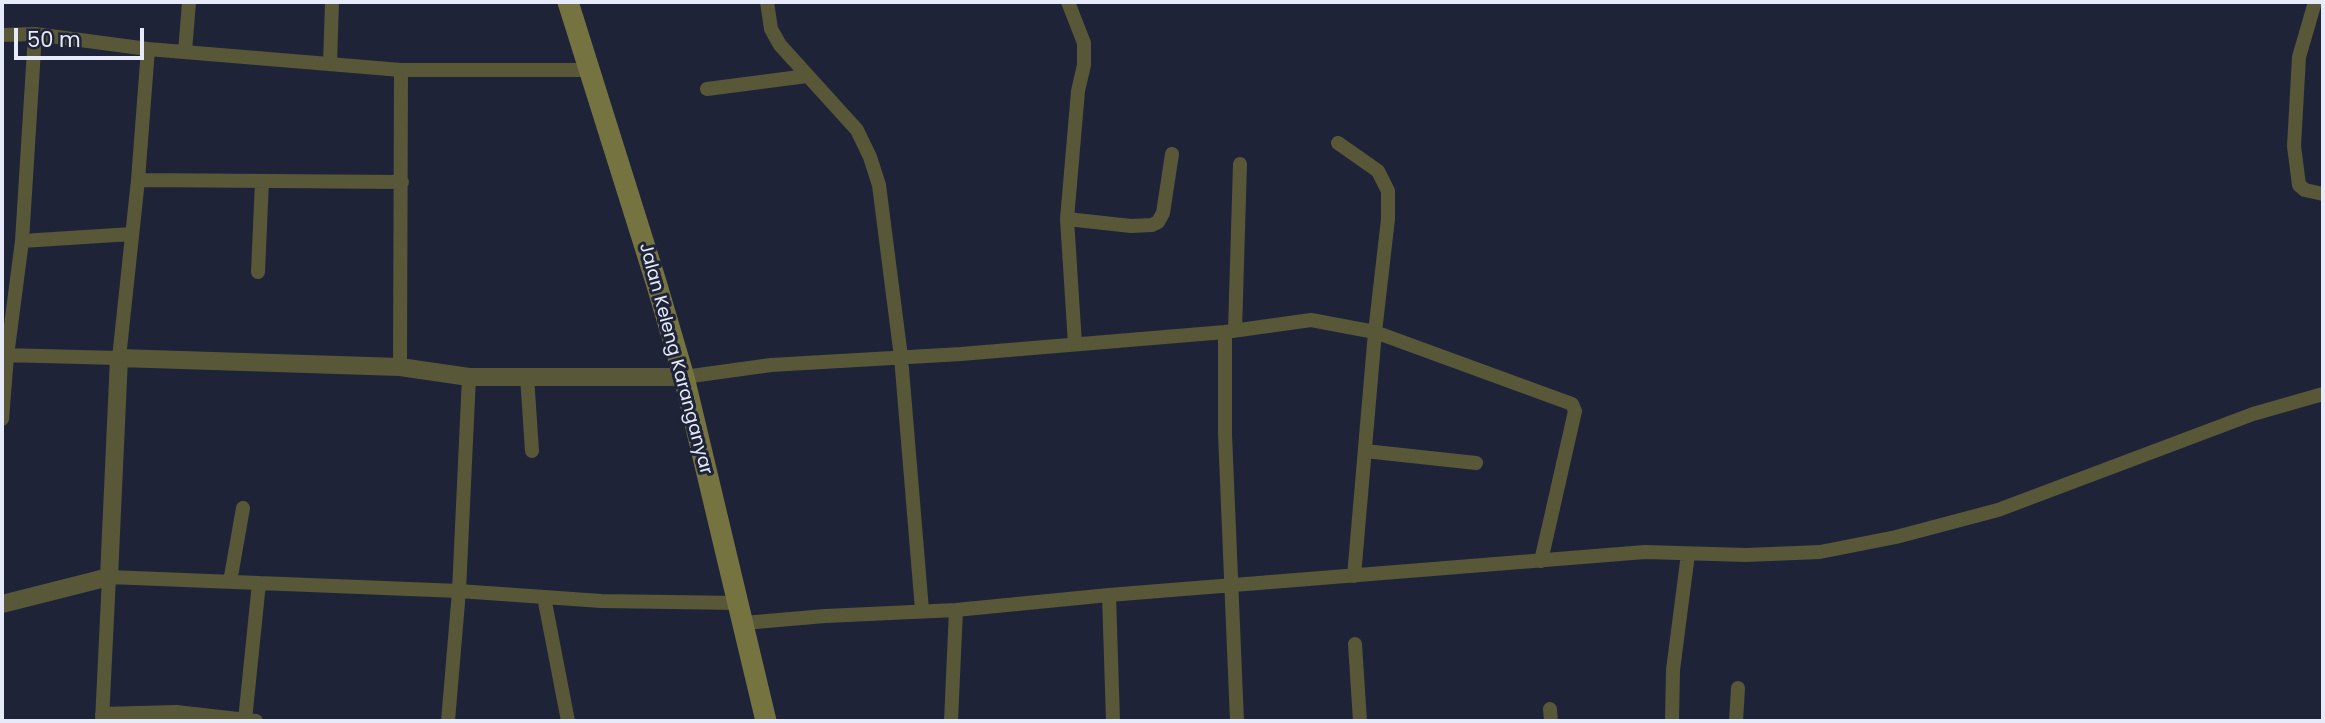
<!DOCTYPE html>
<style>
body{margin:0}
#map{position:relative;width:2325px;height:723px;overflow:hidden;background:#1e2338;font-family:Poppins,sans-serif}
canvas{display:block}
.frame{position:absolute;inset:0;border:4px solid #e6eaf9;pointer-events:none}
.scale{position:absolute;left:14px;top:28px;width:130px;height:32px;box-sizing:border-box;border:4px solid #e6eaf9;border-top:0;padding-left:9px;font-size:21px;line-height:24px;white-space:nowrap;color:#e6eaf9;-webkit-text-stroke:5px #1e2338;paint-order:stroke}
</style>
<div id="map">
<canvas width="2325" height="723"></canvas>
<div class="frame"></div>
<div class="scale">50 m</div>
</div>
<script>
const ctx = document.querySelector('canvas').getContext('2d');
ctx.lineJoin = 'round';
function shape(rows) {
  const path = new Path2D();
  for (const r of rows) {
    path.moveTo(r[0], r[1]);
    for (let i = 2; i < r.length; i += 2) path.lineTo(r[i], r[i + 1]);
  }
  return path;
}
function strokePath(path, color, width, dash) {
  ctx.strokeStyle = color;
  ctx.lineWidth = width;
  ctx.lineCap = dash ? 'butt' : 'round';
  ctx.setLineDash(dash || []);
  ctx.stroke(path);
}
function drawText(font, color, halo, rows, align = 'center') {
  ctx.font = font + ' Poppins,sans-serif';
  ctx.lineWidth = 6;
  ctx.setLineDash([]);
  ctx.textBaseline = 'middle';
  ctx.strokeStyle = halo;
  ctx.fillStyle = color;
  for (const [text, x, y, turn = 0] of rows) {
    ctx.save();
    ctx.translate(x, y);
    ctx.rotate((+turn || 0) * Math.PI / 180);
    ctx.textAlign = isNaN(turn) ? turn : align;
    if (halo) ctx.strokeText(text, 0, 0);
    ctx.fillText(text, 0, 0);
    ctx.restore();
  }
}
strokePath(shape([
 [767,2,771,29,780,45,857,130,870,157,879,185,901,357,922,610],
 [1068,2,1084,43,1084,65,1078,91,1067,219,1075,344],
 [2315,2,2299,57,2294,146,2299,185,2305,190,2323,194],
 [2,35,35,34,148,49,401,70,588,70],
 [185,52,189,2],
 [330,64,332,2],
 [707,89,807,76],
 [1338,143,1378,171,1388,191,1388,219,1375,332,1354,576],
 [138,180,402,182],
 [1067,219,1131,226,1152,225,1158,222,1163,213,1172,154],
 [22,241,132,234],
 [258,272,262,181],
 [1235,330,1240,164],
 [1225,332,1225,434,1237,721],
 [2,355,119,358,138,180,148,49],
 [400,367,401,70],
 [527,376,532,451],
 [684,377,771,365,961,354,1225,332,1311,320,1375,332,1572,404,1575,411,1573,420,1541,561],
 [2,419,7,356,22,241,35,34],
 [1365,451,1476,463],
 [230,582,243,508],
 [1109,595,1113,721],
 [544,597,568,721],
 [744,623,825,616,956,610,1109,595,1645,552,1746,555,1820,552,1896,537,1998,510,2253,414,2323,394],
 [1355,644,1360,721],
 [1550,709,1551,721],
 [102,714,176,712,256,721],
 [245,720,259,583],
 [102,721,109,577,459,591,601,601,739,603],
 [448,721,459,591,469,377],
 [951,721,956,610],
 [1672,721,1673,670,1688,554],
 [1736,721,1738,688]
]), '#585738', 14);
strokePath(shape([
 [2,604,109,577,119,358,400,367,469,377,684,377]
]), '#585738', 18);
strokePath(shape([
 [568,2,656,282,684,377,766,721]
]), '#757340', 21);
drawText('18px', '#e6eaf9', '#1e2338', [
 ["Jalan Keleng Karanganyar",675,359,75]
]);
</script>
